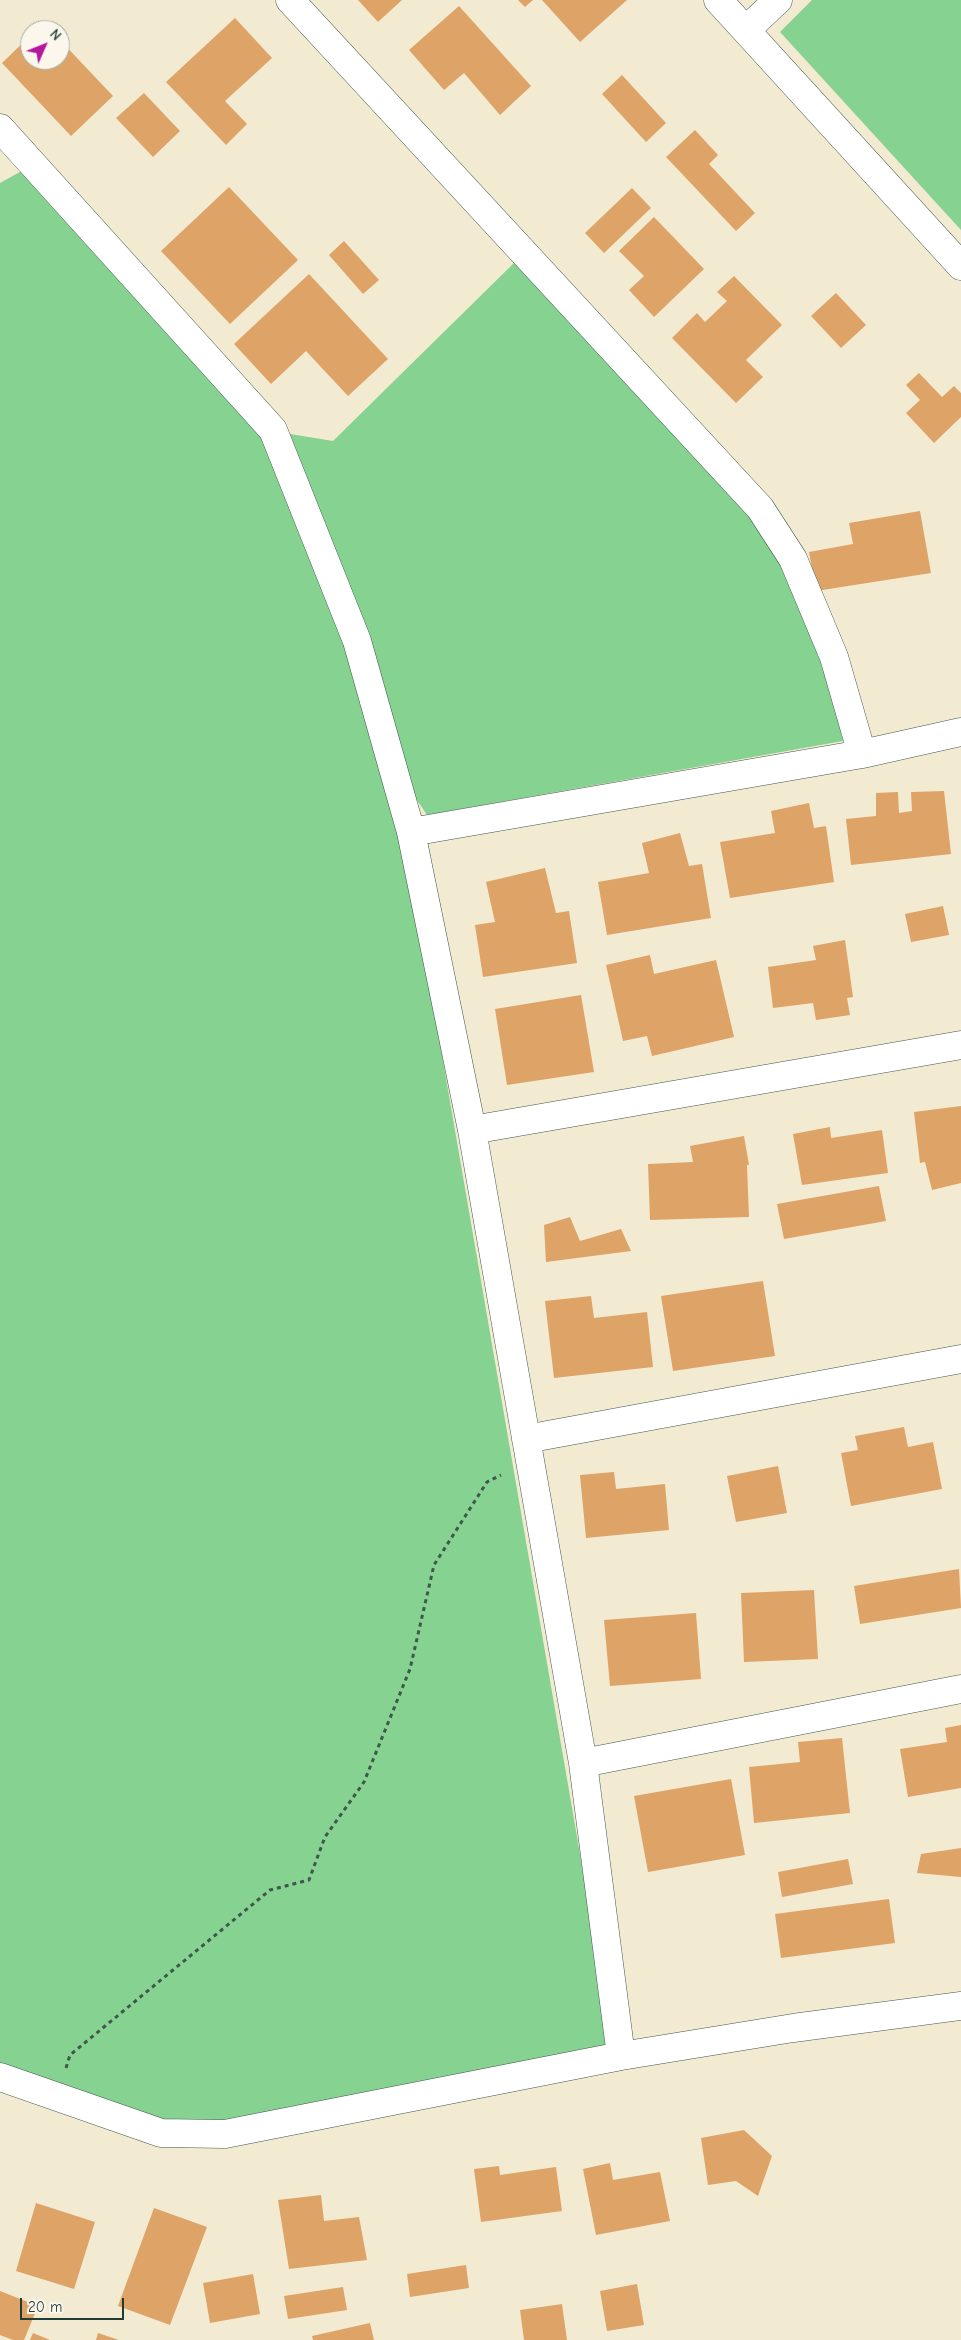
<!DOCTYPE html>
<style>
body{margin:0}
#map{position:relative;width:961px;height:2340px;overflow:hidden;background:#f3ead2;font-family:"Comic Neue",sans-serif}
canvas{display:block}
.north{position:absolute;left:20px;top:20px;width:50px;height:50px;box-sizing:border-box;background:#fbf7ec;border:1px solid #a3ada2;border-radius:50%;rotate:46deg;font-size:14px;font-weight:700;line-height:20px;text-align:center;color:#1f3d34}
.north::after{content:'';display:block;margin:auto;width:18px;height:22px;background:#b5179e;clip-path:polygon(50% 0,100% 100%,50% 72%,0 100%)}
.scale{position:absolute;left:20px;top:2298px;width:104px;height:22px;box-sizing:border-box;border:2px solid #1f3d34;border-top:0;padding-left:6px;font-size:15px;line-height:18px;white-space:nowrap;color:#1f3d34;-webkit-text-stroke:4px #fbf7ec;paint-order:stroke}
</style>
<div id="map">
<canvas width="961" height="2340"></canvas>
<div class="north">N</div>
<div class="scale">20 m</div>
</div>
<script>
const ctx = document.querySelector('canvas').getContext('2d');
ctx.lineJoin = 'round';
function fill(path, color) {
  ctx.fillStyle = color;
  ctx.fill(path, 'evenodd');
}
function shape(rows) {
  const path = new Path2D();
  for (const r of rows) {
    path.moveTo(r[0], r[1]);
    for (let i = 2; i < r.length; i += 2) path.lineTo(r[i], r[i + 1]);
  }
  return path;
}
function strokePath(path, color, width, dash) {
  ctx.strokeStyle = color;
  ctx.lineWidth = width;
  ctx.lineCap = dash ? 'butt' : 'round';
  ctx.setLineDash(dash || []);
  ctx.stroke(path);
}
fill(shape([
 [812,0,961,0,961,230,780,32],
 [27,168,267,433,352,646,404,835,614,2051,224,2128,163,2125,0,2069,0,183],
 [517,260,753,513,785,562,823,658,843,741,427,815,413,794,284,433,333,441]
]), '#86d290');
fill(shape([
 [358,0,402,0,378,22],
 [518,0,533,0,525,7],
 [542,0,627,0,580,42],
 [459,6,531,86,500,115,464,73,444,90,409,50],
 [235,18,272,58,225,101,247,124,226,145,166,82],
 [43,23,50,30,36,30],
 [30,36,30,60,60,60,60,40,113,96,71,136,2,63],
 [622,75,666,123,646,142,602,94],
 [144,93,180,131,153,157,116,118],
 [695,130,718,155,709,164,755,213,736,231,666,157],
 [229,187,298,260,230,324,161,251],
 [632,188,651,208,604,253,585,233],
 [654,217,704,269,654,317,629,290,644,276,619,251],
 [344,241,379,280,363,294,329,255],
 [309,274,388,359,348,396,306,351,271,384,234,344],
 [734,276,782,325,746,360,763,377,736,403,672,338,697,313,705,322,727,301,717,292],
 [836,293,866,325,841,348,811,316],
 [919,373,942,397,954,386,961,393,961,417,934,443,906,413,920,400,906,385],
 [920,511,931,573,816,591,809,552,853,544,849,523],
 [944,791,951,854,851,865,846,819,876,816,876,793,898,792,899,813,912,811,911,792],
 [809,803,814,828,826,826,834,882,730,898,720,842,775,833,771,811],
 [680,833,689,866,702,864,711,918,607,935,598,882,649,873,642,843],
 [545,868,556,913,569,911,577,963,483,977,475,925,495,922,486,882],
 [943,906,949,935,911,942,905,914],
 [845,940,853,997,847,998,850,1015,816,1020,813,1003,773,1008,768,967,816,960,813,946],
 [650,955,654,974,716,960,734,1037,652,1056,647,1036,623,1041,606,965],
 [581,995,594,1072,507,1085,495,1009],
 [961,1106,961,1183,932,1190,925,1162,920,1163,914,1112],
 [830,1127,831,1138,882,1130,888,1173,802,1185,793,1134],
 [744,1136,749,1165,747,1165,749,1217,650,1220,648,1164,693,1162,690,1146],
 [879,1186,886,1221,784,1239,777,1204],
 [570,1217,580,1241,621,1229,631,1251,546,1262,544,1225],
 [763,1281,775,1356,673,1371,661,1296],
 [591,1296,594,1318,647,1312,653,1367,554,1378,545,1301],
 [904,1427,908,1447,933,1442,942,1489,851,1506,841,1453,858,1450,855,1436],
 [778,1466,787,1513,736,1522,727,1476],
 [614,1472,616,1489,665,1484,669,1530,586,1538,580,1475],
 [959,1569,961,1608,860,1624,854,1586],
 [814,1590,818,1659,744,1662,741,1593],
 [696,1613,701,1679,610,1686,604,1620],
 [961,1725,961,1788,908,1797,900,1749,947,1742,945,1728],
 [842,1738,850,1813,754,1823,749,1767,800,1762,798,1742],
 [731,1779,745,1855,648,1872,634,1796],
 [961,1848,961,1877,917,1873,921,1854],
 [848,1859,853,1884,782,1897,778,1872],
 [889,1899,895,1943,781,1958,775,1914],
 [744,2130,772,2156,758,2196,736,2181,708,2185,701,2138],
 [610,2163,613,2180,660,2172,670,2221,596,2235,583,2169],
 [499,2166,500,2175,556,2167,562,2211,481,2222,474,2169],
 [321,2195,324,2221,359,2217,367,2260,289,2269,278,2200],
 [36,2203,95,2222,74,2289,16,2271],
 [154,2208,207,2227,170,2325,118,2306],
 [466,2265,469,2288,410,2297,407,2274],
 [253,2274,260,2314,210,2323,203,2283],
 [637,2284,644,2325,607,2331,600,2291],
 [343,2287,347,2310,288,2319,284,2296],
 [0,2291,38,2306,24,2340,13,2340,0,2335],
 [562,2304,567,2340,524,2340,520,2310],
 [370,2323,374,2340,313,2340,312,2336],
 [33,2333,50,2340,30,2340],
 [98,2333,119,2340,96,2340]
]), '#dea367');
const minor = shape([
 [290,0,760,508,793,559,834,657,862,754],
 [718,0,961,266],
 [746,30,778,0],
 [0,128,273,430,357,641,411,832],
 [472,1130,961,1045],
 [526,1439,961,1359],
 [583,1763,961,1689],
 [621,2056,583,1763,472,1130,411,832,862,754,961,732],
 [0,2077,161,2133,225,2134,621,2056,793,2028,961,2006]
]);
strokePath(minor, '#3f574c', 29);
strokePath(shape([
 [66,2068,70,2055,270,1890,309,1880,325,1837,364,1782,410,1669,434,1565,487,1482,501,1475]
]), '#3f574c', 3, [4, 4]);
strokePath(minor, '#fff', 28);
</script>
